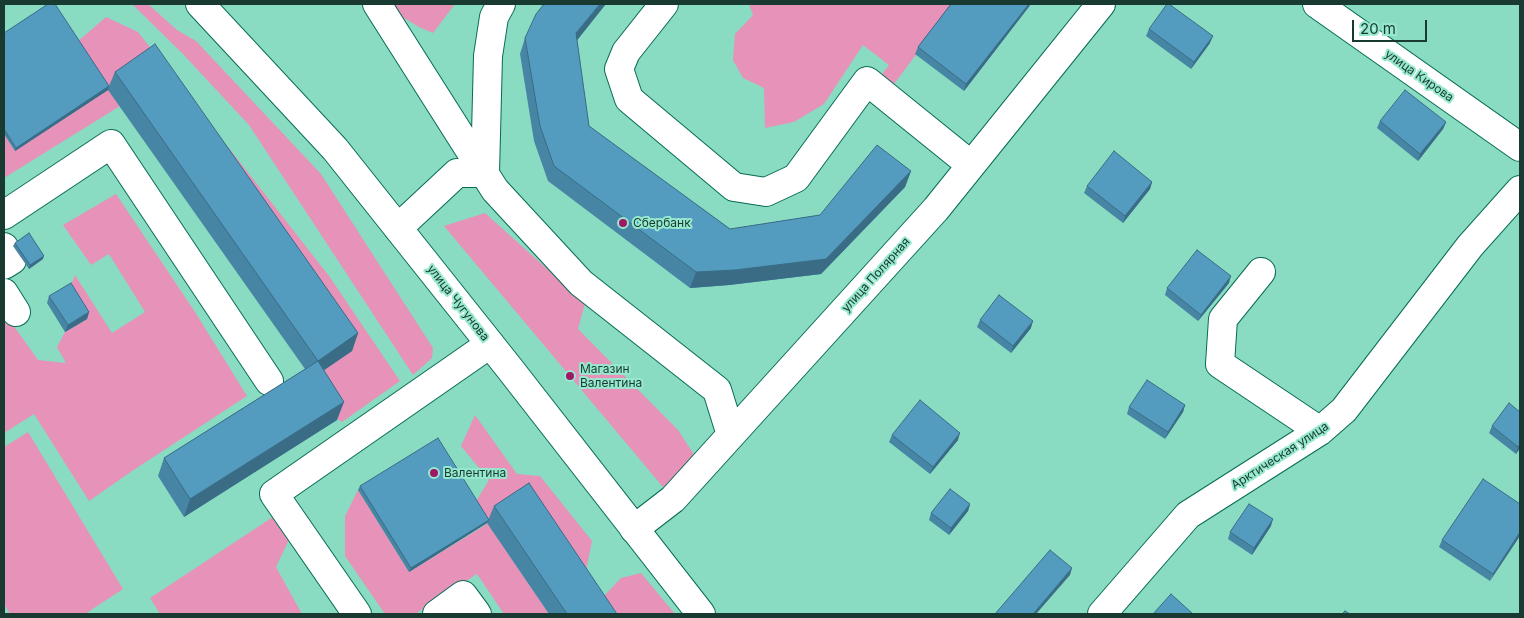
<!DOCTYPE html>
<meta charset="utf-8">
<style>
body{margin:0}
#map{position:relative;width:1524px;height:618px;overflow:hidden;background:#89dcc2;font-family:Inter,sans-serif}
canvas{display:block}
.frame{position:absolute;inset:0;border:5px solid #183a30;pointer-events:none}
.scale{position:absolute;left:1352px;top:20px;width:75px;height:22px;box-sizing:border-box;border:2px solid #183a30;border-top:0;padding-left:6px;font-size:15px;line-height:18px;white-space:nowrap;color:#183a30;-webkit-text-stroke:4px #96e9ce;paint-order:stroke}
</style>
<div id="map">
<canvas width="1524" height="618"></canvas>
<div class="frame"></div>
<div class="scale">20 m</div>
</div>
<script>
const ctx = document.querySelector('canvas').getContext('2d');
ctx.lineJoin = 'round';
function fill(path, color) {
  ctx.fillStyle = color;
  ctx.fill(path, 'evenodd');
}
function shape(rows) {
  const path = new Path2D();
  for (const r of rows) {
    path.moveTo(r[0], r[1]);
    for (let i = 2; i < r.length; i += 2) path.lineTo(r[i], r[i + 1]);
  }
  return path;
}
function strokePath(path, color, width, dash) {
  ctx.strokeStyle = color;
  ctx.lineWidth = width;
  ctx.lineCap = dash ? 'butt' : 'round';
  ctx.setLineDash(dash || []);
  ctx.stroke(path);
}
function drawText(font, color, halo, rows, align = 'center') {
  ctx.font = font + ' Inter,sans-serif';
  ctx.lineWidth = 4;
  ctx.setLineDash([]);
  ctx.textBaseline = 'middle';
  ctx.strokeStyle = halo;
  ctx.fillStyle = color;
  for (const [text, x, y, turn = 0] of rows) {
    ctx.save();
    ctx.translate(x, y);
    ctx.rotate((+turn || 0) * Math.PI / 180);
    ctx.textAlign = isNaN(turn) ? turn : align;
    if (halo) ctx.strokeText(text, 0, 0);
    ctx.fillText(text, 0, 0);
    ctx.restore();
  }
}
fill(shape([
 [132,4,148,4,177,30,196,41,321,174,433,348,432,358,413,375,249,125,182,53],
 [380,4,455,4,433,33,419,27],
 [749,4,954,4,885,96,873,86,889,65,863,45,824,104,794,122,765,128,764,88,743,78,733,60,735,34,753,15],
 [106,17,138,32,329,276,400,381,342,422,337,419,311,379,351,351,120,106,4,178,4,134,15,151,77,42],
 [116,194,195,312,247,396,135,469,89,501,34,414,4,433,4,320,8,318,38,360,66,363,57,347,65,332,87,319,69,290,75,275,112,333,145,312,109,254,91,265,63,225],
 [485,213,585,303,578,329,678,430,702,467,673,499,444,226],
 [475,415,517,474,540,476,592,541,586,571,488,524,549,614,504,614,477,574,415,614,385,614,345,556,345,516,358,490,409,572,487,524,475,503,489,480,461,446],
 [28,432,123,589,85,614,10,614,4,604,4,447],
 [285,509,296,525,276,567,302,614,160,614,150,598],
 [641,573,675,614,617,614,604,596,621,578]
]), '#e792b8');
const minor = shape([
 [377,4,495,190,581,283,717,390,731,435],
 [664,4,626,52,619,69,629,99,734,187,766,192,796,178,867,81,971,165],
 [1317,4,1520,147],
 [485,173,488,56,494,17,501,4],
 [4,215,111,144,269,381],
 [398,228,457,173,485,173],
 [4,247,12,260,4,265],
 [1261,272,1223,319,1220,364,1320,431],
 [4,293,16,312],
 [634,529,673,499,936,209,1101,4],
 [357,614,274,494,490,344],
 [437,614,463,595,477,614],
 [1102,614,1188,515,1320,431,1344,410,1470,246,1520,190]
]);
const major = shape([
 [200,4,335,149,510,369,701,614]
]);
strokePath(minor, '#076b55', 30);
strokePath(major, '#076b55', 30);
strokePath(minor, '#fff', 28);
strokePath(major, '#fff', 28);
fill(shape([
 [951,4,1031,4,964,91,915,54,918,47],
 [1149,29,1210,43,1191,69,1146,36],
 [4,33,109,86,115,72,358,333,352,351,324,370,337,420,184,517,158,476,164,458,305,369,108,90,15,151,4,134],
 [525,38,577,40,589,126,730,229,820,215,911,171,905,187,821,274,729,285,690,288,548,181,534,141,520,54],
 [1380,121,1446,122,1443,129,1418,161,1377,128],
 [1152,182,1150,189,1123,223,1084,193,1087,186],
 [15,243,43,259,29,269,13,246],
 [1229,283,1198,321,1165,295,1167,288],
 [49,296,89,312,87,319,65,332,47,303],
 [980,320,1031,328,1011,353,977,327],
 [1185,405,1183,412,1165,439,1127,414,1129,407],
 [1520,412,1520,448,1516,454,1489,433,1492,426],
 [892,435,958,440,930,474,889,442],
 [360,486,487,523,409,572,358,490],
 [970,504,968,511,949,535,929,520,931,513],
 [1520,504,1490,581,1439,547,1442,540],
 [494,506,617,614,549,614,487,523],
 [1271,526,1252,555,1228,539,1230,532]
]), '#4785a4');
fill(shape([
 [600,4,606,4,571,48,576,33],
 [1029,4,1031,4,964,91,966,84],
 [1213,36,1210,43,1191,69,1194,62],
 [109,86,108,90,15,151,16,148],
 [1446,122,1443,129,1418,161,1420,154],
 [911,171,905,187,821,274,729,285,690,288,696,272,735,270],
 [1152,182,1150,189,1123,223,1125,216],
 [44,256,43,259,29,269,30,265],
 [1231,276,1229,283,1198,321,1201,315],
 [89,312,87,319,65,332,68,325],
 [1033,321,1031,328,1011,353,1013,346],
 [358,333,352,351,311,379,318,361],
 [344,402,337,420,184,517,190,499],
 [1185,405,1183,412,1165,439,1168,432],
 [960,433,958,440,930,474,933,467],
 [1520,444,1520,448,1516,454,1518,447],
 [970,504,968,511,949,535,951,528],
 [1273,519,1271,526,1252,555,1254,548],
 [489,520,487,523,409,572,411,568],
 [1520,532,1520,536,1490,581,1493,574],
 [1072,568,1070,575,1036,614,1033,614]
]), '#3a6c86');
const building = shape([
 [48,4,55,4,109,86,16,148,4,129,4,33,48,4],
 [544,4,600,4,576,33,589,126,730,229,820,215,877,145,911,171,826,259,735,270,696,272,554,166,540,126,525,38,536,14,544,4],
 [951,4,1029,4,966,84,918,47,951,4],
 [1167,4,1169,4,1213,36,1194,62,1149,29,1167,4],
 [155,44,358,333,318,361,115,72,155,44],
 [1405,90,1446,122,1420,154,1380,121,1405,90],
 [1114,151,1152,182,1125,216,1087,186,1114,151],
 [29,233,44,256,30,265,15,243,29,233],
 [1197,250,1231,276,1201,315,1167,288,1197,250],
 [71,283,89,312,68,325,49,296,71,283],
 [999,295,1033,321,1013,346,980,320,999,295],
 [318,361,344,402,190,499,164,458,318,361],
 [1147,380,1185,405,1168,432,1129,407,1147,380],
 [920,400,960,433,933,467,892,435,920,400],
 [1509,403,1520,412,1520,444,1518,447,1492,426,1509,403],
 [438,438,489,520,411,568,360,486,438,438],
 [1483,479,1520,504,1520,532,1493,574,1442,540,1483,479],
 [529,483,617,614,567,614,494,506,529,483],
 [950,489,970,504,951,528,931,513,950,489],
 [1249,504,1273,519,1254,548,1230,532,1249,504],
 [1050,550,1072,568,1033,614,995,614,1050,550],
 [1171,594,1193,614,1153,614,1171,594],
 [1345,611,1350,614,1342,614,1345,611]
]);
fill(building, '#539bbf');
strokePath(building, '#3a6c86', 1);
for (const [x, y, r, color] of [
 [623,223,5,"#9f1866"],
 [570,376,5,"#9f1866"],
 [434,473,5,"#9f1866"]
]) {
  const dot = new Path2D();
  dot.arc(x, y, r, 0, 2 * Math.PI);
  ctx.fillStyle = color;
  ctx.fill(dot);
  strokePath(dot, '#96e9ce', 2);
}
drawText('12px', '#183a30', '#96e9ce', [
 ["улица Кирова",1419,76,35],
 ["улица Полярная",876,275,-48],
 ["улица Чугунова",458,303,52],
 ["Арктическая улица",1280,456,-33]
]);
drawText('12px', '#183a30', '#96e9ce', [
 ["Сбербанк",633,223],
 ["Магазин",580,369],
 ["Валентина",580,383],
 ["Валентина",444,473]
], 'left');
</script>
